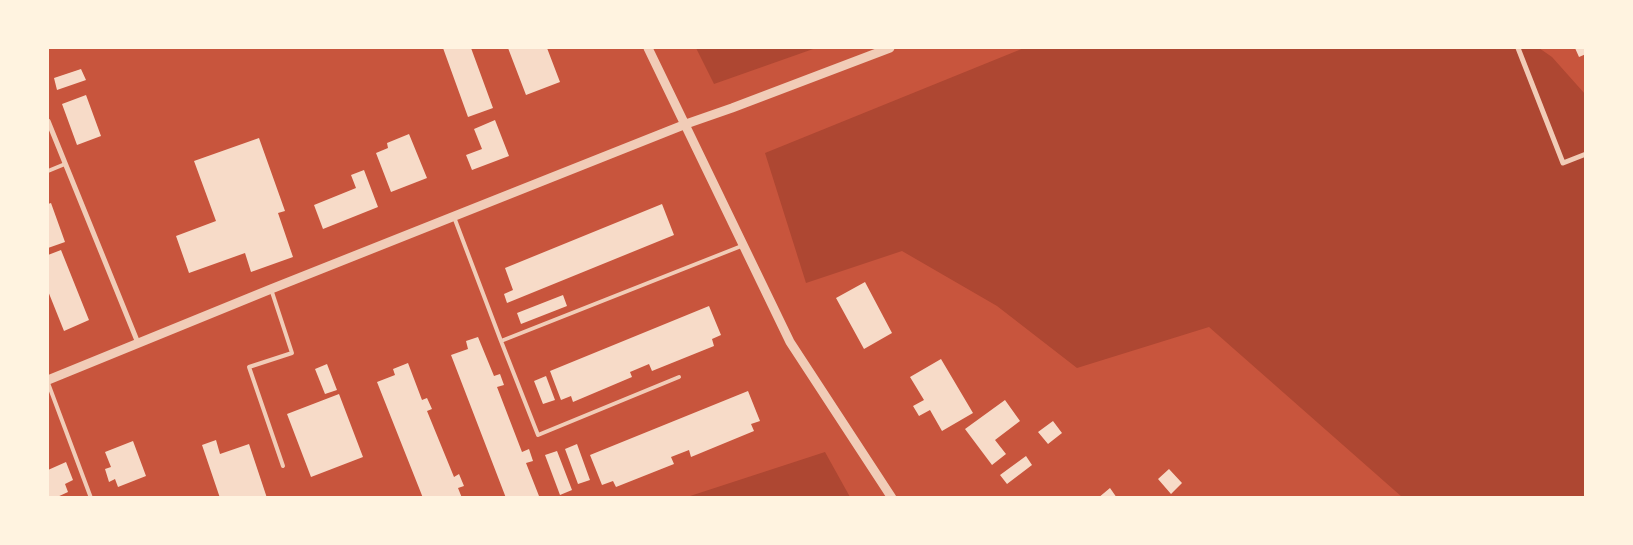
<!DOCTYPE html>
<style>
body{margin:0}
#map{position:relative;width:1633px;height:545px;overflow:hidden;background:#c8553d;font-family:"Nunito Sans",sans-serif}
canvas{display:block}
.frame{position:absolute;inset:0;border:49px solid #fff3e0;pointer-events:none}
</style>
<div id="map">
<canvas width="1633" height="545"></canvas>
<div class="frame"></div>
</div>
<script>
const ctx = document.querySelector('canvas').getContext('2d');
ctx.lineJoin = 'round';
function fill(path, color) {
  ctx.fillStyle = color;
  ctx.fill(path, 'evenodd');
}
function shape(rows) {
  const path = new Path2D();
  for (const r of rows) {
    path.moveTo(r[0], r[1]);
    for (let i = 2; i < r.length; i += 2) path.lineTo(r[i], r[i + 1]);
  }
  return path;
}
function strokePath(path, color, width, dash) {
  ctx.strokeStyle = color;
  ctx.lineWidth = width;
  ctx.lineCap = dash ? 'butt' : 'round';
  ctx.setLineDash(dash || []);
  ctx.stroke(path);
}
fill(shape([
 [696,48,816,48,714,84],
 [1024,48,1539,48,1552,57,1585,94,1585,497,1402,497,1209,327,1077,368,997,306,902,251,806,283,765,153],
 [825,452,850,497,687,497]
]), '#ae4732');
fill(shape([
 [443,48,471,48,493,108,468,117],
 [508,48,547,48,560,82,526,95],
 [1575,48,1586,48,1586,54,1579,57],
 [81,69,86,80,57,90,54,78],
 [86,95,101,136,77,145,62,104],
 [495,120,509,156,472,170,466,155,482,149,474,129],
 [409,134,427,178,391,192,376,153,388,148,387,143],
 [259,138,285,211,278,213,293,257,251,272,245,253,189,273,176,236,216,221,194,161],
 [364,170,378,207,323,229,314,205,356,188,351,175],
 [51,203,65,242,48,248,48,204],
 [662,204,674,235,507,303,504,294,513,290,505,268],
 [61,250,89,320,64,331,48,291,48,255],
 [865,282,892,333,864,349,836,298],
 [563,295,567,306,521,324,517,313],
 [709,306,721,335,712,339,714,346,652,371,649,364,630,372,632,377,573,402,571,396,561,400,550,371],
 [478,337,494,376,500,374,504,385,497,387,522,452,529,449,533,461,526,463,539,496,534,498,506,498,451,355,468,349,466,341],
 [941,359,973,413,942,431,930,410,919,416,913,406,924,400,910,377],
 [408,363,422,400,427,398,432,409,427,411,454,477,459,474,464,486,458,488,462,498,423,498,377,382,395,375,393,369],
 [327,364,337,390,325,394,315,369],
 [546,376,555,400,543,404,534,381],
 [748,391,760,421,751,424,754,431,691,457,689,450,671,457,674,464,616,487,613,481,602,485,590,455],
 [339,394,363,457,311,477,287,414],
 [1005,400,1020,421,995,440,1006,454,992,465,965,429],
 [1053,421,1062,433,1048,444,1038,432],
 [216,440,220,454,249,444,267,498,220,498,202,445],
 [133,441,146,476,118,487,115,479,109,482,105,469,111,467,105,452],
 [577,444,590,480,578,484,565,449],
 [557,451,572,490,560,495,545,455],
 [1026,456,1032,465,1007,484,1000,475],
 [66,462,73,480,65,484,68,492,55,498,48,498,48,470],
 [1169,469,1182,483,1171,494,1158,479],
 [1110,488,1117,498,1098,498]
]), '#f7dbc8');
strokePath(shape([
 [48,171,65,164],
 [454,217,501,341,744,245],
 [271,289,292,353,249,367,283,466],
 [501,341,538,435,679,377],
 [48,383,91,498]
]), '#f1ccb7', 4);
strokePath(shape([
 [1518,48,1563,163,1586,154],
 [48,121,138,343]
]), '#f1ccb7', 5);
strokePath(shape([
 [648,48,790,342,892,498],
 [48,380,271,289,686,124,732,108,890,48]
]), '#f1ccb7', 9);
</script>
